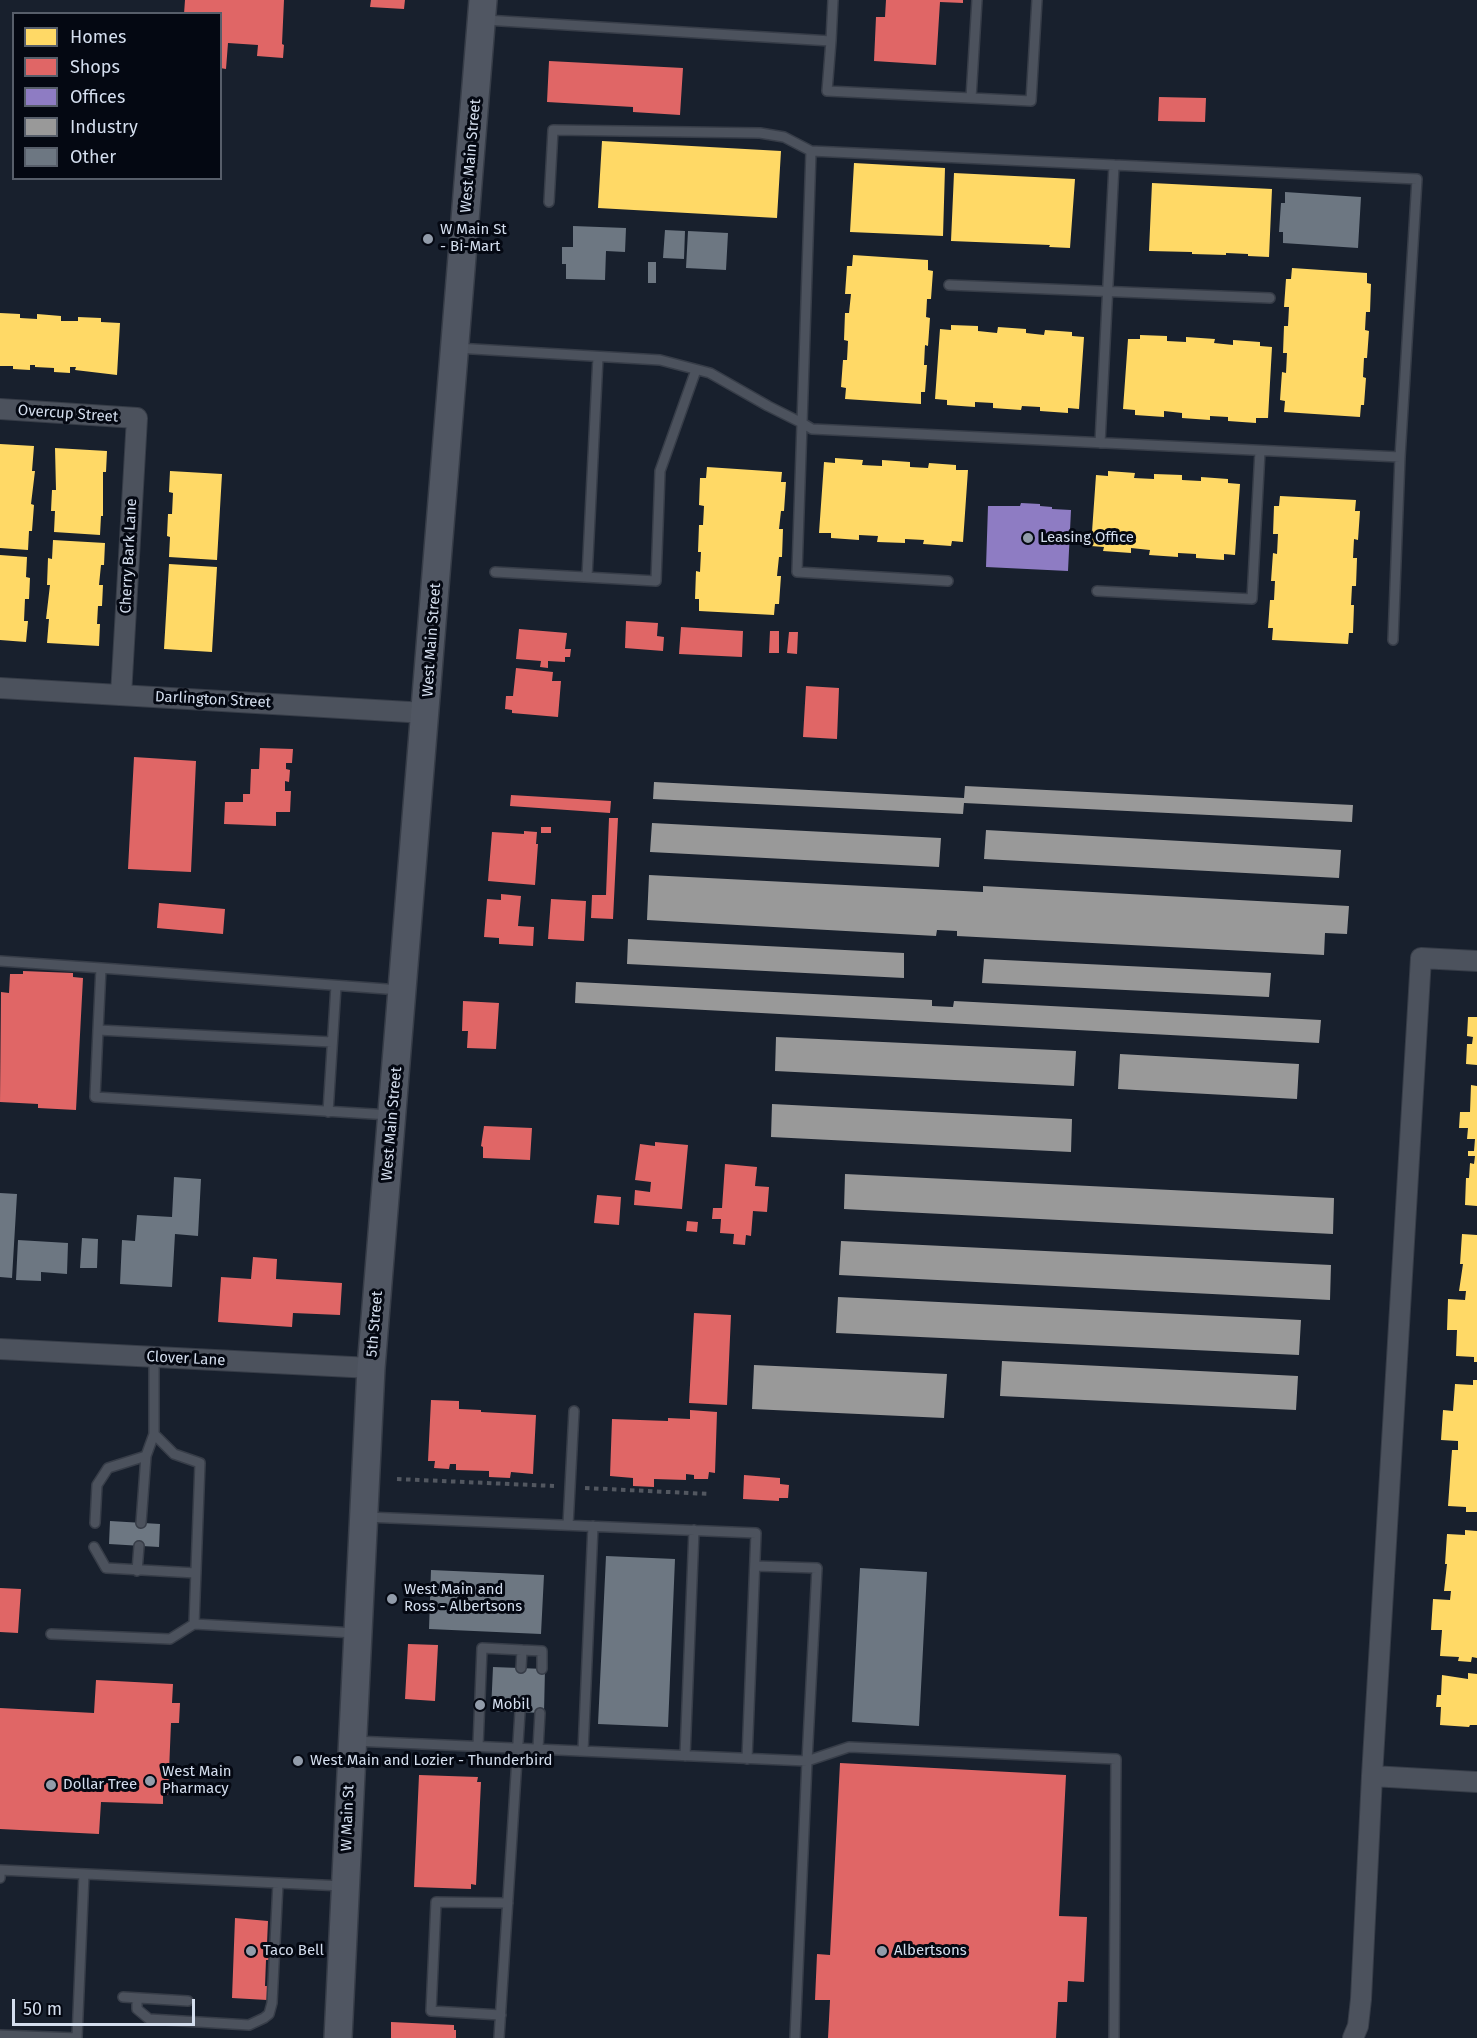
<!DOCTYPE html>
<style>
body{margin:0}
#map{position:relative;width:1477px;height:2038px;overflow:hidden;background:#18202d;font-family:"Fira Sans",sans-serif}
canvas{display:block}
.legend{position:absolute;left:12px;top:12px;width:210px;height:168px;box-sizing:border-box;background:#040812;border:2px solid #575e6a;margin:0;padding:8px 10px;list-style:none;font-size:18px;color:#d4deee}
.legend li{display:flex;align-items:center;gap:12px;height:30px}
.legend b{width:30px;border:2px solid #575e6a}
.scale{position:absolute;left:12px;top:1999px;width:183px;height:27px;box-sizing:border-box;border:3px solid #d4deee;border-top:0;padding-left:8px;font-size:18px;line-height:21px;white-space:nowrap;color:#d4deee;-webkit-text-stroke:4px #040812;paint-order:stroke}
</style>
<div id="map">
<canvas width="1477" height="2038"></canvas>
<ul class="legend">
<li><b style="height:16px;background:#ffd966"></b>Homes</li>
<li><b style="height:16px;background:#e06666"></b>Shops</li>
<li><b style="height:16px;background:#8e7cc3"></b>Offices</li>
<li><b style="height:16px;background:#999"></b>Industry</li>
<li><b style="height:16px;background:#6d7782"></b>Other</li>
</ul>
<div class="scale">50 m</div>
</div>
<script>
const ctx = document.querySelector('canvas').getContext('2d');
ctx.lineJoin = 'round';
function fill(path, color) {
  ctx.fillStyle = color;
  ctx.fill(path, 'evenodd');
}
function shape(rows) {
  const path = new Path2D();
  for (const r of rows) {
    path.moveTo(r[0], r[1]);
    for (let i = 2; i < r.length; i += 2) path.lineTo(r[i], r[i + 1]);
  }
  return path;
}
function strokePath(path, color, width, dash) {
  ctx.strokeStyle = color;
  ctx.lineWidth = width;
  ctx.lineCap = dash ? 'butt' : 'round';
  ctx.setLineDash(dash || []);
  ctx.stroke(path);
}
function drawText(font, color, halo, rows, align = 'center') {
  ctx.font = font + ' "Fira Sans",sans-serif';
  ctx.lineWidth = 6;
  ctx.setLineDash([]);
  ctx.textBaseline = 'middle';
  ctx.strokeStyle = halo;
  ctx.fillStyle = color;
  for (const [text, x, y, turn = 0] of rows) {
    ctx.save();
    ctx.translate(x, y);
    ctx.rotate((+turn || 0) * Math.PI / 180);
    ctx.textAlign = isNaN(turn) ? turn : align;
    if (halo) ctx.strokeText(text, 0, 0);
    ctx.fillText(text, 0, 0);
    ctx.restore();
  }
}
fill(shape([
 [602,141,781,151,777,218,598,208],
 [854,163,945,168,943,236,850,232],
 [954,173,1075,179,1070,248,1049,247,1050,245,951,241],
 [1152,183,1272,189,1269,257,1248,256,1248,254,1226,253,1226,255,1192,254,1192,252,1149,251],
 [853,255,928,260,928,270,933,271,931,299,927,299,926,317,930,318,928,346,925,345,924,365,927,365,925,392,921,392,921,404,845,399,846,388,841,387,843,360,847,360,848,341,844,340,845,313,849,313,851,294,845,294,847,266,852,266],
 [1292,268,1367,273,1367,283,1371,284,1370,312,1366,312,1365,330,1369,331,1367,358,1364,358,1363,377,1366,378,1364,405,1361,405,1360,417,1284,412,1285,401,1280,400,1282,372,1286,373,1287,353,1283,353,1284,326,1288,326,1289,307,1284,307,1286,279,1291,279],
 [0,313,20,314,20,318,37,319,37,314,61,316,61,321,78,321,78,317,101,318,101,322,120,323,117,375,75,370,76,367,70,367,70,373,54,372,54,368,35,367,35,365,30,365,30,370,13,369,13,366,0,366],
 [951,325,978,326,978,331,997,333,998,327,1026,329,1026,333,1044,335,1045,330,1072,332,1072,336,1084,337,1079,409,1068,408,1068,413,1040,411,1040,407,1022,406,1021,410,993,408,993,403,975,402,975,407,947,405,947,400,935,399,940,329,951,330],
 [1140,335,1167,336,1167,341,1186,342,1186,337,1215,339,1214,343,1233,345,1233,340,1260,342,1260,346,1272,347,1268,418,1256,418,1256,423,1228,421,1228,417,1210,416,1210,420,1182,418,1182,413,1164,411,1164,417,1135,415,1135,410,1123,409,1128,339,1140,339],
 [0,444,34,446,32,471,35,471,31,504,34,505,32,531,29,531,28,550,0,548],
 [55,448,107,451,106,472,103,472,103,516,101,516,100,535,54,532,55,511,51,511,52,490,56,490],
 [835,458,863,460,862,465,882,466,882,460,910,462,910,467,928,468,929,463,956,465,956,470,968,470,963,542,952,541,951,546,923,544,924,540,905,539,905,543,877,542,878,536,859,535,859,540,831,538,831,533,819,533,824,462,835,463],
 [707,467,782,472,781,482,786,482,784,511,781,511,779,529,783,529,782,557,779,557,777,576,781,576,779,604,775,604,774,615,699,611,699,599,695,599,696,571,700,572,701,552,698,552,699,525,703,525,704,506,699,505,700,478,706,478],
 [170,471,222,474,217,560,169,557,170,537,167,536,168,514,172,514,173,493,169,492],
 [1108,471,1135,473,1134,478,1154,479,1154,474,1182,475,1182,480,1201,481,1201,477,1228,479,1228,483,1240,484,1235,555,1224,554,1224,560,1196,558,1196,554,1178,553,1178,557,1149,555,1150,550,1131,548,1131,553,1103,551,1104,547,1091,546,1096,475,1108,476],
 [1280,496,1356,500,1355,511,1360,511,1358,540,1354,539,1353,558,1357,558,1356,586,1352,586,1351,605,1354,605,1353,633,1349,633,1348,644,1272,640,1273,628,1268,628,1270,600,1274,600,1275,581,1271,581,1273,553,1277,554,1278,534,1273,534,1274,506,1279,506],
 [53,540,105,543,104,565,101,565,99,585,103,585,102,606,98,606,97,624,100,624,99,646,47,643,49,619,46,619,50,585,47,585,48,558,52,559],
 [0,555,27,557,26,577,30,578,29,599,25,599,24,621,28,621,26,642,0,640],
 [169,564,217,567,212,652,164,649],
 [1468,1017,1477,1017,1477,1065,1466,1064,1467,1044,1472,1044,1473,1037,1467,1036],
 [1471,1085,1477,1086,1477,1206,1465,1205,1466,1178,1469,1178,1470,1163,1474,1164,1475,1156,1468,1156,1468,1151,1474,1151,1475,1139,1467,1139,1468,1128,1459,1128,1460,1112,1470,1112],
 [1462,1234,1477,1235,1477,1362,1474,1362,1474,1357,1456,1356,1457,1330,1447,1330,1448,1299,1465,1300,1466,1291,1459,1291,1463,1264,1460,1264],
 [1473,1380,1477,1380,1477,1512,1466,1512,1466,1507,1448,1506,1452,1450,1458,1450,1458,1441,1441,1440,1443,1410,1453,1411,1455,1384,1473,1385],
 [1465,1530,1477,1531,1477,1658,1472,1657,1471,1662,1458,1661,1459,1657,1440,1656,1442,1630,1431,1630,1433,1599,1450,1600,1451,1591,1444,1591,1447,1564,1445,1564,1447,1534,1465,1535],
 [1468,1673,1477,1674,1477,1725,1470,1725,1469,1727,1440,1725,1441,1707,1436,1707,1437,1695,1441,1695,1442,1675,1468,1679]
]), '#ffd966');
fill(shape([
 [185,0,284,0,282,44,284,45,283,58,257,56,258,45,228,43,226,69,220,68,220,14,184,14],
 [371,0,405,0,404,9,370,7],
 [886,0,963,0,963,3,940,2,936,65,874,61,876,17,885,17],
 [549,61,683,68,680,115,633,112,633,107,547,102],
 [1159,97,1206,98,1205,122,1158,121],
 [626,621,658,623,657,636,664,637,663,651,625,648],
 [681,627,743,631,742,657,679,654],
 [519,629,567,633,565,649,571,649,570,657,565,657,565,662,548,661,548,668,540,667,541,661,516,659],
 [770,631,779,631,779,653,769,653],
 [789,632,798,632,797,654,787,653],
 [516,668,553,672,552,681,561,681,558,717,512,713,512,710,505,709,506,696,513,696],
 [806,686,839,688,837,739,803,737],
 [260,748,293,749,292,763,286,763,286,769,290,770,289,782,285,781,285,791,291,791,290,812,276,812,276,826,224,824,225,802,243,802,243,794,250,794,251,769,259,769],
 [134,757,196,761,191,872,128,869],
 [511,795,611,801,610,813,510,806],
 [609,818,618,818,613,919,591,918,592,895,606,895],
 [541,827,551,827,551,833,541,833],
 [524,831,537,832,536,844,538,844,535,885,488,881,492,832,524,834],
 [501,894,521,896,518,926,534,927,533,946,499,944,499,938,484,937,487,899,501,900],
 [551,899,586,901,584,941,548,939],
 [159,903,225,909,223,934,157,928],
 [23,971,73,973,73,977,83,978,76,1110,38,1108,38,1104,0,1102,1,992,9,993,10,974,23,974],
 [463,1001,499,1003,496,1049,467,1048,468,1031,462,1031],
 [484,1126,532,1128,530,1160,483,1158,483,1147,481,1146],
 [655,1142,688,1145,682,1209,634,1205,635,1190,650,1192,651,1182,635,1180,640,1144,655,1146],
 [725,1164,757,1167,755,1186,769,1187,767,1212,753,1211,751,1236,746,1235,745,1245,733,1244,734,1234,720,1233,721,1219,712,1219,713,1208,722,1208],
 [597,1195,621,1197,619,1225,594,1223],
 [687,1221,698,1222,697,1232,686,1231],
 [253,1257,277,1259,276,1279,342,1283,340,1315,293,1313,292,1327,218,1322,221,1277,251,1279],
 [694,1313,731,1315,727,1405,689,1403],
 [431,1400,459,1401,459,1409,481,1410,481,1412,536,1415,533,1474,511,1472,510,1478,489,1477,489,1471,456,1470,456,1464,450,1464,449,1469,434,1468,435,1461,428,1461],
 [690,1410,717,1412,715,1473,709,1472,708,1479,694,1479,694,1475,686,1474,686,1480,654,1479,654,1487,633,1486,633,1478,610,1476,612,1419,668,1421,668,1418,690,1419],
 [744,1475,780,1478,780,1484,789,1485,788,1498,779,1498,779,1501,743,1499],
 [0,1588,21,1589,18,1633,0,1632],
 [408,1644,438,1645,435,1701,405,1699],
 [96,1680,173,1684,172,1703,180,1703,179,1723,171,1723,168,1795,163,1794,163,1804,101,1802,99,1834,0,1829,0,1708,94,1713],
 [840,1763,1066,1775,1059,1916,1087,1917,1084,1982,1068,1981,1067,2002,1058,2002,1056,2038,828,2038,830,2000,815,2000,817,1954,830,1955],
 [419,1775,478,1777,477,1782,481,1782,476,1885,471,1884,471,1889,414,1887],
 [235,1918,268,1921,267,1943,269,1943,269,1960,266,1960,265,1986,268,1986,267,2000,232,1998],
 [391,2022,454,2025,454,2030,456,2030,456,2038,391,2038]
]), '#e06666');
fill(shape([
 [1021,503,1040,504,1040,506,1052,507,1052,509,1071,510,1068,571,986,567,988,506,1020,506]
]), '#8e7cc3');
fill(shape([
 [654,782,964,798,965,786,1353,805,1352,822,964,803,963,814,653,799],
 [652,823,941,838,939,867,650,852],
 [986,830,1341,850,1339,878,984,859],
 [649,875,983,892,983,886,1349,906,1347,934,1325,933,1324,955,957,936,957,931,937,930,936,936,647,920],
 [628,939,904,953,904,978,627,964],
 [984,959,1271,973,1269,997,982,983],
 [576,982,932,1000,932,1006,953,1007,954,1001,1321,1020,1319,1043,575,1003],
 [776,1037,1076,1051,1074,1086,775,1071],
 [1120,1054,1299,1064,1297,1099,1118,1089],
 [772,1104,1072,1119,1071,1152,771,1137],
 [845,1174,1334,1198,1333,1234,844,1209],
 [841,1241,1331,1265,1330,1300,839,1275],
 [838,1297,1301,1320,1299,1355,836,1333],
 [1002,1361,1298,1376,1296,1410,1000,1396],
 [754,1365,947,1374,944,1418,752,1409]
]), '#999');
fill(shape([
 [1285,192,1361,197,1358,248,1283,243,1283,232,1279,232,1281,203,1285,203],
 [573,226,626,228,625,252,606,251,605,280,566,279,566,264,562,264,562,247,573,247],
 [665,230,685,231,684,259,663,258],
 [688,231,728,233,726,270,686,268],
 [648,262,656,262,656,283,648,283],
 [174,1177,201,1179,198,1236,175,1234,172,1287,120,1284,122,1240,135,1241,137,1215,172,1217],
 [0,1193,17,1194,12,1278,0,1277],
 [82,1238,98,1239,97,1268,80,1268],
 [18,1240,68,1243,67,1274,41,1272,41,1281,16,1280],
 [110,1521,160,1524,159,1547,109,1544],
 [606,1556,675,1559,668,1727,598,1724],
 [860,1568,927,1572,919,1726,852,1722],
 [431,1570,544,1575,541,1634,429,1629],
 [493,1667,545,1669,544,1713,491,1711]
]), '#6d7782');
const service = shape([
 [485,20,831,41,833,0],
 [831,41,827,91,971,98,977,0],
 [971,98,1031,101,1037,0],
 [549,202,553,130,760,133,784,137,811,151],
 [949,285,1270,298],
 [456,348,660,360,710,373,768,406,802,423,812,429,1400,457,1417,179,811,151,802,423,797,572,948,581],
 [1100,443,1114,165],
 [495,572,656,581,660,471,696,370],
 [587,577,598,357],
 [1097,591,1252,599,1260,451],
 [1393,640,1400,457],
 [0,961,101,968,98,1030],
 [101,968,400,990],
 [332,1042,98,1030,95,1097,390,1115],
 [328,1112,336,986],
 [154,1357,154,1434,174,1454,200,1463,194,1624],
 [366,1517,756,1533,747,1759],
 [95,1523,97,1485,108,1468,146,1456],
 [141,1523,146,1456,154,1434],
 [568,1525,574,1411],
 [94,1547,106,1568,196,1573],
 [755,1566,817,1568,807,1761,849,1747,1116,1759,1114,2038],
 [137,1571,139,1546],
 [51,1634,170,1639,194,1624,355,1633],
 [521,1668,522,1650],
 [354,1741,807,1761,795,2038],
 [478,1746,482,1648,542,1651,542,1669],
 [538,1748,540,1713],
 [583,1751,593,1526],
 [685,1756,694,1530],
 [0,1878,0,1870,343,1886],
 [123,1997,188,2001],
 [137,1999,137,2009,149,2019,249,2025,264,2018,269,2014,272,2003,278,1883],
 [501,2015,431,2011,436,1902,508,1903],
 [0,2035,77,2038],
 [77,2038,84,1874],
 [499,2038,520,1712]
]);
const minor = shape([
 [0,409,137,418,121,695],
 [0,688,426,713],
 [0,1349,371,1368],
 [1372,1776,1477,1782],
 [1353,2038,1358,2026,1361,1999,1372,1776,1421,958,1477,961]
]);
const secondary = shape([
 [338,2038,371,1368,483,0]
]);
strokePath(service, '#373d48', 12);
strokePath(minor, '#373d48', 22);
strokePath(secondary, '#373d48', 30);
strokePath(shape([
 [397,1479,554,1486],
 [585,1488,710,1494]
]), '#525760', 4, [4.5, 4.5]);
strokePath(service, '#4c525d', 9);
strokePath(minor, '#4c525d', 20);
strokePath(secondary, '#505662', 27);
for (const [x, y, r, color] of [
 [428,239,6,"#929caa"],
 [1028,538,6,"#929caa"],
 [392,1599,6,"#929caa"],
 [480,1705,6,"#929caa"],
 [298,1761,6,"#929caa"],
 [150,1781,6,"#929caa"],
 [51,1785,6,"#929caa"],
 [251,1951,6,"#929caa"],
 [882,1951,6,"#929caa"]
]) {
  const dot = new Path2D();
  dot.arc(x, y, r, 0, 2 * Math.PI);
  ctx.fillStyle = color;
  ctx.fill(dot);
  strokePath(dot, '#040812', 2);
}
drawText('15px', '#d4deee', '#040812', [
 ["West Main Street",471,156,-85],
 ["Overcup Street",68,414,4],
 ["Cherry Bark Lane",129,556,-87],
 ["West Main Street",432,640,-86],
 ["Darlington Street",213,700,3],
 ["West Main Street",392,1124,-85],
 ["5th Street",375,1324,-85],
 ["Clover Lane",186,1359,3],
 ["W Main St",348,1818,-88]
]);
drawText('15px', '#d4deee', '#040812', [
 ["W Main St",440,230],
 ["- Bi-Mart",440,247],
 ["Leasing Office",1040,538],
 ["West Main and",404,1590],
 ["Ross - Albertsons",404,1607],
 ["Mobil",492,1705],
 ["West Main and Lozier - Thunderbird",310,1761],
 ["West Main",162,1772],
 ["Pharmacy",162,1789],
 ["Dollar Tree",63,1785],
 ["Taco Bell",263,1951],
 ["Albertsons",894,1951]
], 'left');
</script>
